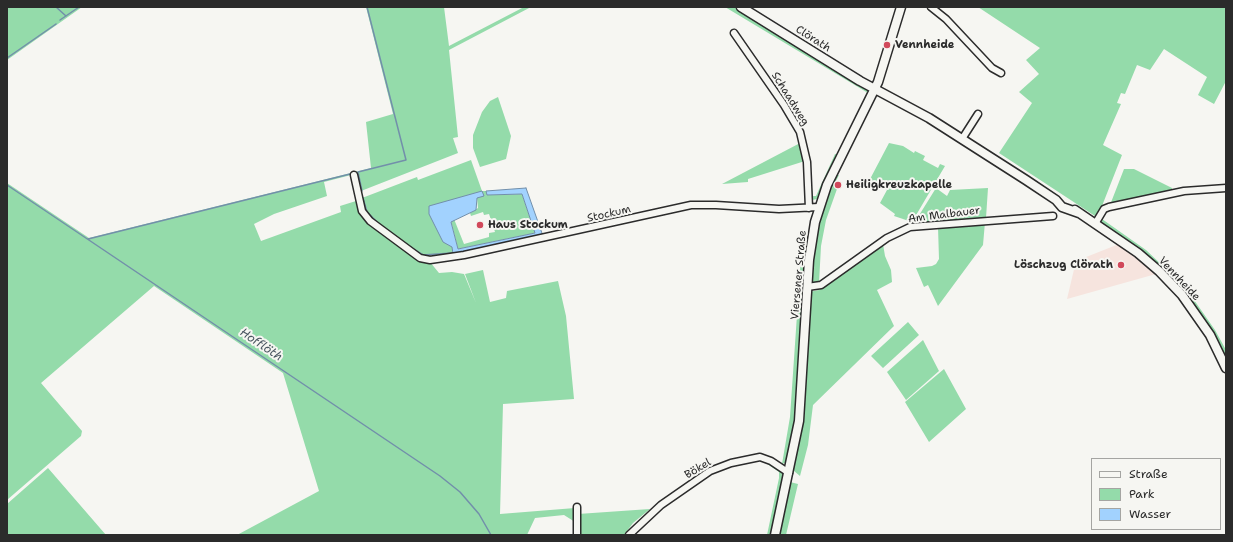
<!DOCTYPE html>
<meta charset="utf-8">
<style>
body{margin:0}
#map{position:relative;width:1233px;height:542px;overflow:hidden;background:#f6f6f2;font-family:"Shantell Sans",sans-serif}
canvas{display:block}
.frame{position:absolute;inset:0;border:8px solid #2b2b2b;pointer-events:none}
.legend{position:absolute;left:1091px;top:458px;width:130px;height:72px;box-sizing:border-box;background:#f6f6f2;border:1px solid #a5a5a2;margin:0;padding:5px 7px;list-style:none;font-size:12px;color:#2b2b2b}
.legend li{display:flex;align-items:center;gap:8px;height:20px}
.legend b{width:20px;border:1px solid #a5a5a2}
</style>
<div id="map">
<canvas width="1233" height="542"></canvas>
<div class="frame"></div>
<ul class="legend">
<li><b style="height:5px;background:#f6f6f2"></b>Straße</li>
<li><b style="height:11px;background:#94dbaa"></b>Park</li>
<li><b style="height:11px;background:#a2d2fe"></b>Wasser</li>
</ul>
</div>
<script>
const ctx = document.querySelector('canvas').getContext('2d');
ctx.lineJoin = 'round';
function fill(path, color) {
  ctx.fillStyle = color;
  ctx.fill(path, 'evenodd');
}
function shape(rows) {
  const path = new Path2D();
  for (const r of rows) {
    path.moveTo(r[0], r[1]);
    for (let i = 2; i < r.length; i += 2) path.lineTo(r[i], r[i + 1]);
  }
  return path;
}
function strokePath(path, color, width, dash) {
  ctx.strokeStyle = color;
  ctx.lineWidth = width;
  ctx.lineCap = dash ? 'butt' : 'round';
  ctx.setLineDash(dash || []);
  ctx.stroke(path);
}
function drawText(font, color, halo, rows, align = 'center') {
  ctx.font = font + ' "Shantell Sans",sans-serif';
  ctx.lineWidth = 4;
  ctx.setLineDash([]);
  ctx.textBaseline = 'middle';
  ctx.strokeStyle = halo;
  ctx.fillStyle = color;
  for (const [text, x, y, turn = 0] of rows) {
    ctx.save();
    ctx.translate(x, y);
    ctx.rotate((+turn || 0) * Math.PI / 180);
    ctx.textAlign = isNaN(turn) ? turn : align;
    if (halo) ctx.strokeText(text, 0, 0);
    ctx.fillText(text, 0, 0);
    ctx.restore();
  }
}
fill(shape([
 [1119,244,1156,274,1067,299,1076,261]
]), '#f6e4de');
fill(shape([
 [7,7,82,7,7,60],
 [366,7,444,7,449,46,524,7,531,7,449,50,458,137,453,138,458,153,361,191,357,174,355,172,371,168,366,122,393,114],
 [725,7,736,7,866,88,868,93],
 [978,7,1226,7,1226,81,1214,104,1198,95,1207,77,1164,49,1150,70,1137,65,1125,94,1121,93,1117,103,1121,104,1103,145,1122,155,1102,206,1095,216,999,153,1032,103,1019,92,1039,74,1026,60,1040,48],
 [498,97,511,136,506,159,480,167,473,148,473,135,482,112,490,101],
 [802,142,805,161,748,179,748,182,722,184],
 [889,143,903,146,914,153,915,151,925,156,923,160,938,168,940,164,945,166,912,222,894,216,895,214,880,203,887,190,869,181],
 [835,154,838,154,817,199,812,200,810,188,812,188,813,196,816,196],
 [471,160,482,191,486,191,487,195,522,194,535,233,458,249,451,221,454,219,464,244,489,237,489,233,495,232,489,214,484,215,483,212,471,216,470,213,478,208,477,198,429,206,452,247,453,254,423,256,372,220,366,212,362,198,417,177,418,180],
 [1124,169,1134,169,1172,188,1172,192,1110,205],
 [351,173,351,175,324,182,327,196,274,214,254,224,261,241,341,212,340,206,356,201,360,214,369,224,414,258,420,261,430,262,439,273,452,272,464,274,476,303,465,274,483,270,490,302,506,298,507,291,558,281,566,316,574,399,503,404,500,514,575,508,575,522,564,515,535,518,527,535,237,535,319,491,283,373,154,286,41,383,82,431,81,436,7,500,7,183,89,238],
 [835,175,839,175,834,185,837,189,826,220,821,246,819,283,810,282,816,229,823,204],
 [936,188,947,196,950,190,988,188,986,218,913,225],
 [1102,219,1146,250,1185,287,1215,330,1226,350,1226,362,1194,306,1101,224],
 [985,222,983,245,938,306,928,285,924,287,916,268,932,266,936,264,939,259,938,227],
 [802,242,805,242,804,290,796,423,789,461,782,464,790,417],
 [883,244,885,256,891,270,892,282,877,290,894,326,813,405,808,445,800,476,794,471,794,463,809,292,819,290],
 [908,322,919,335,883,368,871,356],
 [923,340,939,371,906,400,887,372],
 [944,369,966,409,929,442,905,402],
 [763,461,780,470,785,479,773,535,767,535,779,478,779,472],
 [48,468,106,535,7,535,7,504],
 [790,482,798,484,786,535,779,535],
 [650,509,633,523,624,535,578,535,578,514]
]), '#94dbaa');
const water = shape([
 [526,188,543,236,453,254,452,247,443,242,429,214,429,206,482,191,484,196,477,198,476,210,451,222,458,249,535,233,522,194,487,195,486,191,526,188]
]);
fill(water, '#a2d2fe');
strokePath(water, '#728faa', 1);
strokePath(shape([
 [56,7,66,16],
 [60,20,79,7],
 [7,58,56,24],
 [7,185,440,476,460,492,479,514,491,535],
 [362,191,358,172,406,160,367,7],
 [363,198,367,212,377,222],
 [88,239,350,174],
 [407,245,423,255,452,253]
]), '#728faa', 1.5);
const street = shape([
 [931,7,946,19,992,68,1001,73],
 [734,33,784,105,800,132,807,162,809,208],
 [962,139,978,114],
 [354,175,362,211,370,221,420,258,430,260,464,255,691,205,716,205,779,209,819,207],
 [1095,224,1104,209,1109,207,1184,191,1226,188],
 [807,287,821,285,887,238,910,227,1053,216],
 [577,507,577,535],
 [629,535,661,505,710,471,731,463,760,457,771,461,789,473]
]);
const secondary = shape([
 [741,7,860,81,929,118,1026,180,1056,200,1062,207,1079,213],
 [1075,210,1138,253,1159,271,1182,295,1210,335,1226,368],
 [775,535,799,421,809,260,815,222,827,185,878,82,901,7]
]);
strokePath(street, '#2b2b2b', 9);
strokePath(secondary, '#2b2b2b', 11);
strokePath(street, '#f6f6f2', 6);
strokePath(secondary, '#f6f6f2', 8);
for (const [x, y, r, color] of [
 [887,45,4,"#d1495b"],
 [838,185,4,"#d1495b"],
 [480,225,4,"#d1495b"],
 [1121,265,4,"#d1495b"]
]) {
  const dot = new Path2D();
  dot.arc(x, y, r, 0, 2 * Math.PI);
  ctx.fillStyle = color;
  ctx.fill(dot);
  strokePath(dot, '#f6f6f2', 1.5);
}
drawText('11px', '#2b2b2b', '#f6f6f2', [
 ["Clörath",813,39,32],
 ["Schaadweg",790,99,58],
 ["Stockum",609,214,-13],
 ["Am Malbauer",944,215,-7],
 ["Viersener Straße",799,275,-85],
 ["Vennheide",1179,279,47],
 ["Bökel",698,469,-31]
]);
drawText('bold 11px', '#2b2b2b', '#f6f6f2', [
 ["Vennheide",895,45],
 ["Heiligkreuzkapelle",846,185],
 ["Haus Stockum",488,225],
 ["Löschzug Clörath",1113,265,"right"]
], 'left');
drawText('italic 12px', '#495560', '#f6f6f2', [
 ["Hofflöth",261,345,34]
]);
</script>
